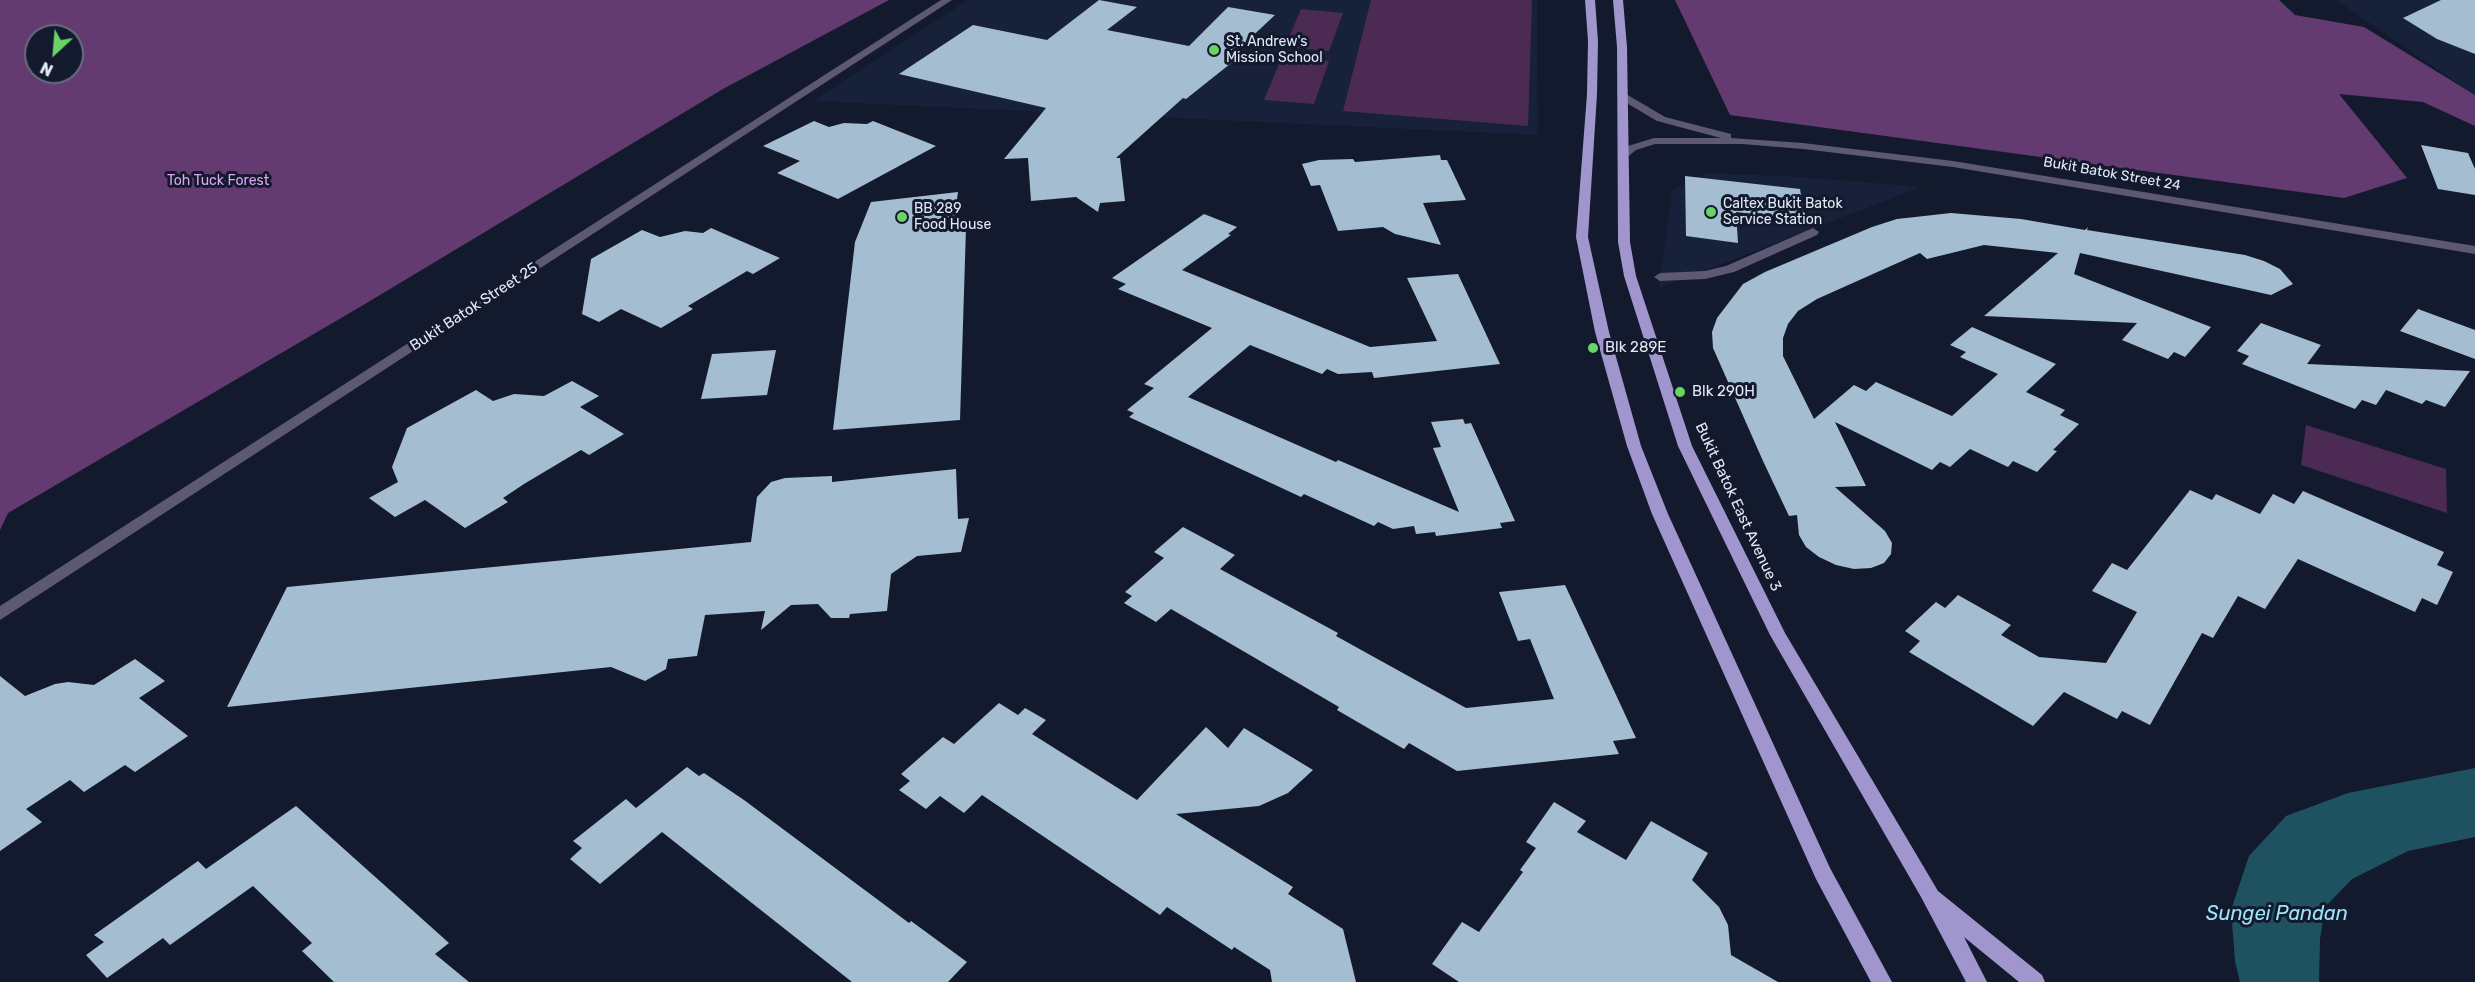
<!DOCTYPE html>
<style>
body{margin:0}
#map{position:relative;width:2475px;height:982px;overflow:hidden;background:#131a2d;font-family:Rubik,sans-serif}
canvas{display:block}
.north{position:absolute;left:24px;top:24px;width:60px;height:60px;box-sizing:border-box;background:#131a2d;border:2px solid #666d7e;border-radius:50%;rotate:206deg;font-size:16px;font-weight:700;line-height:24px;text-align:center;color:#e3e9f7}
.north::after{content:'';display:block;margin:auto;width:21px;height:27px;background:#68d465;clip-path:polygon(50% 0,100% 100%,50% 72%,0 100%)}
</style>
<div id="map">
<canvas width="2475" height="982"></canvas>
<div class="north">N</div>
</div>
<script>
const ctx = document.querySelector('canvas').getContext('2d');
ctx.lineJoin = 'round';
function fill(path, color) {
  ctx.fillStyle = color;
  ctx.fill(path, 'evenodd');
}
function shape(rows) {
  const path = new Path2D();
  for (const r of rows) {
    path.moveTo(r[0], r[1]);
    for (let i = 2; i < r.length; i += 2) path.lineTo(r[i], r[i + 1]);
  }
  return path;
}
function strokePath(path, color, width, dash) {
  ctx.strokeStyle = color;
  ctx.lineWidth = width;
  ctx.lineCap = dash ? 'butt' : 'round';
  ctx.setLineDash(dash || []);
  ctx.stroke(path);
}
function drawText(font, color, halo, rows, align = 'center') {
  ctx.font = font + ' Rubik,sans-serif';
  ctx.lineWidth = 6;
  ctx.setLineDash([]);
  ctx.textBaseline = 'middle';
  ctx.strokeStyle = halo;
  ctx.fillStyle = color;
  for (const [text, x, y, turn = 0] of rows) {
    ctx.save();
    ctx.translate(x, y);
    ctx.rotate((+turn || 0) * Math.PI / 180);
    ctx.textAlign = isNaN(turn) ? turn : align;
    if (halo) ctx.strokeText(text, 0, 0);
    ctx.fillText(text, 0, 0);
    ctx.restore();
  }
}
fill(shape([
 [968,0,1537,0,1538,135,813,101],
 [2336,0,2475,0,2475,95],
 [1706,173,1802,177,1921,187,1659,288,1672,191]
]), '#18213a');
fill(shape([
 [1371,0,1532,0,1528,126,1343,111],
 [1301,9,1343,13,1329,51,1285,47],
 [1282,57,1329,61,1314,104,1264,100],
 [2306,425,2446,469,2447,513,2301,465]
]), '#4b2b54');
fill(shape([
 [0,0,889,0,723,89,365,304,8,513,0,530],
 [36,36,72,36,72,72,36,72],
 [1675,0,2279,0,2295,15,2364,27,2475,95,2475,126,2423,102,2339,94,2407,178,2344,198,1730,115]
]), '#633b70');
fill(shape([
 [2475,768,2475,837,2408,851,2352,879,2325,907,2320,939,2319,982,2240,982,2235,961,2231,910,2249,856,2286,816,2348,793]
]), '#1f5260');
fill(shape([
 [1099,0,1137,7,1107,30,1189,46,1228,7,1275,15,1229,58,1235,60,1186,99,1183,98,1116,158,1120,158,1125,201,1100,203,1098,212,1076,197,1031,201,1028,158,1004,159,1046,108,899,74,973,25,1047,40],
 [2441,0,2475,0,2475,54,2437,39,2403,18],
 [814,121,829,127,844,123,867,124,873,121,936,146,838,199,777,173,800,161,763,146],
 [2421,145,2468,153,2475,169,2475,195,2438,189],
 [1440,155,1441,160,1447,160,1466,200,1423,203,1441,245,1395,234,1383,227,1338,231,1320,185,1311,186,1302,164,1319,160,1353,159,1355,162],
 [1685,176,1800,189,1805,220,1736,212,1738,243,1686,236],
 [958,192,953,229,966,228,960,420,833,430,855,242,871,202],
 [1951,213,2021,219,2085,230,2088,227,2087,230,2245,255,2264,261,2280,269,2293,284,2271,295,2080,253,2074,274,2211,327,2185,357,2174,352,2168,359,2122,340,2137,323,1984,316,2058,253,1984,245,1927,259,1920,253,1817,299,1798,311,1788,324,1783,338,1783,356,1814,419,1854,385,1866,391,1876,382,1952,416,1998,374,1960,357,1966,352,1950,345,1972,327,2056,364,2026,392,2065,410,2060,415,2079,424,2053,450,2057,451,2037,472,2013,461,2008,467,1970,449,1950,467,1940,462,1932,470,1835,422,1866,486,1835,487,1885,531,1892,543,1891,554,1884,563,1871,568,1854,569,1836,565,1819,557,1806,547,1799,535,1797,515,1789,516,1763,461,1713,348,1712,332,1717,318,1743,284,1765,272,1872,227,1897,219],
 [1204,214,1237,227,1228,234,1231,235,1182,270,1370,347,1437,341,1407,278,1458,274,1500,364,1374,378,1372,372,1338,374,1327,369,1322,374,1250,345,1188,397,1336,462,1338,460,1459,512,1433,448,1441,447,1431,422,1463,419,1465,424,1471,423,1515,521,1500,523,1502,528,1436,536,1435,532,1416,534,1414,526,1393,529,1378,522,1374,526,1304,494,1301,497,1129,417,1134,413,1127,410,1154,388,1144,384,1212,328,1118,289,1126,284,1112,278],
 [711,228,780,258,753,274,747,271,688,306,693,309,661,328,621,309,599,322,582,314,591,259,642,230,660,237,685,231,703,233],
 [2418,309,2475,330,2475,359,2400,331],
 [2261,323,2321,345,2307,364,2470,371,2445,407,2426,400,2422,404,2386,390,2376,405,2362,400,2355,409,2242,364,2249,356,2237,351],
 [776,350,767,395,701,399,712,354],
 [572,381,599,396,580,407,624,434,589,455,581,450,524,484,503,498,508,502,465,528,425,500,395,517,369,498,398,482,392,467,407,428,476,390,493,401,514,394,544,396],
 [956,469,958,519,969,518,961,552,917,556,891,574,887,611,850,614,849,618,831,618,818,604,791,605,761,630,765,611,705,615,697,656,668,659,666,669,645,681,611,667,227,707,287,587,751,542,757,497,771,482,785,478,832,476,832,482],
 [2190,490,2212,500,2216,494,2260,514,2273,494,2294,504,2303,491,2444,552,2437,565,2453,572,2437,605,2422,598,2415,612,2298,559,2265,609,2238,596,2213,638,2202,633,2150,725,2122,711,2117,719,2064,692,2033,726,1909,652,1920,641,1905,631,1936,602,1945,608,1958,595,2011,625,2001,635,2039,657,2106,663,2137,612,2092,591,2112,563,2127,570],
 [1183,527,1235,555,1220,569,1338,633,1336,636,1466,708,1554,699,1530,639,1518,641,1499,592,1565,585,1636,738,1613,741,1619,754,1457,771,1409,743,1404,749,1337,710,1339,707,1171,609,1156,622,1124,603,1132,596,1125,592,1164,558,1154,552],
 [135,659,165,681,139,698,188,736,135,772,125,765,84,792,70,780,26,809,42,822,0,851,0,676,25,696,55,684,68,682,94,685],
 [999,703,1018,715,1025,708,1046,720,1032,734,1137,800,1206,727,1228,748,1244,728,1313,770,1288,793,1259,806,1176,814,1293,887,1288,894,1343,929,1356,982,1272,982,1270,970,1234,947,1232,950,1167,907,1160,915,982,795,964,813,940,796,926,809,899,790,910,781,901,774,943,737,954,744],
 [687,767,699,776,704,773,744,800,909,923,911,921,967,962,948,982,852,982,662,832,600,884,570,859,582,848,573,841,626,799,636,808],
 [1554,802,1586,821,1577,832,1626,860,1651,821,1708,853,1692,880,1719,907,1728,925,1731,955,1778,982,1459,982,1432,964,1462,922,1479,932,1523,872,1520,870,1536,848,1526,842],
 [296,806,449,943,435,954,469,982,334,982,302,951,312,943,253,886,170,945,163,938,107,978,86,955,104,942,94,935,198,861,206,869]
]), '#a4bdd1');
fill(shape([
 [1813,228,1819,232,1817,235,1734,272,1705,279,1660,281,1654,277,1660,273,1705,271,1726,266,1813,228]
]), '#5d5873');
fill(shape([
 [941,0,952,0,0,620,0,606,941,0],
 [1618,94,1626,94,1665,117,1731,134,1731,138,1803,143,1953,161,2475,246,2475,254,1953,167,1803,149,1742,144,1655,144,1636,150,1624,160,1619,157,1628,146,1654,138,1721,138,1657,121,1618,98,1618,94]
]), '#5d5873');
fill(shape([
 [1585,0,1595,0,1598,41,1597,94,1588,237,1609,332,1641,446,1668,514,1830,868,1892,982,1871,982,1816,879,1652,514,1627,446,1595,332,1576,237,1587,94,1588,41,1585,0],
 [1613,0,1623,0,1627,47,1630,242,1636,276,1692,446,1785,633,1938,891,2042,975,2045,982,2019,982,1964,937,1987,982,1966,982,1921,897,1770,635,1678,446,1624,276,1618,242,1617,47,1613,0]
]), '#a095cd');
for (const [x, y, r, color] of [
 [1214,50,6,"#68d465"],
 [1711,212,6,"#68d465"],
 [902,217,6,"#68d465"],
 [1593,348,6,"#68d465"],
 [1680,392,6,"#68d465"]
]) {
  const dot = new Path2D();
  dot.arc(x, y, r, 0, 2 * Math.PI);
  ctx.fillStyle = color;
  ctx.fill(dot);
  strokePath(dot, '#131a2d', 2);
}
drawText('14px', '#e3e9f7', '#131a2d', [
 ["St. Andrew's",1226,42],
 ["Mission School",1226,58],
 ["Caltex Bukit Batok",1723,204],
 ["Service Station",1723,220],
 ["BB 289",914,209],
 ["Food House",914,225]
], 'left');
drawText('14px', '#e3e9f7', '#131a2d', [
 ["Bukit Batok Street 24",2112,174,10]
]);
drawText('14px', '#e0a3f3', '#131a2d', [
 ["Toh Tuck Forest",218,181]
]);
drawText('15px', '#e3e9f7', '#131a2d', [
 ["Bukit Batok Street 25",474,307,-33],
 ["Bukit Batok East Avenue 3",1738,507,65]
]);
drawText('15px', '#e3e9f7', '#131a2d', [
 ["Blk 289E",1605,348],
 ["Blk 290H",1692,392]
], 'left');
drawText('italic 20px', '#9ee5fa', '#131a2d', [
 ["Sungei Pandan",2277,914]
]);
</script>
